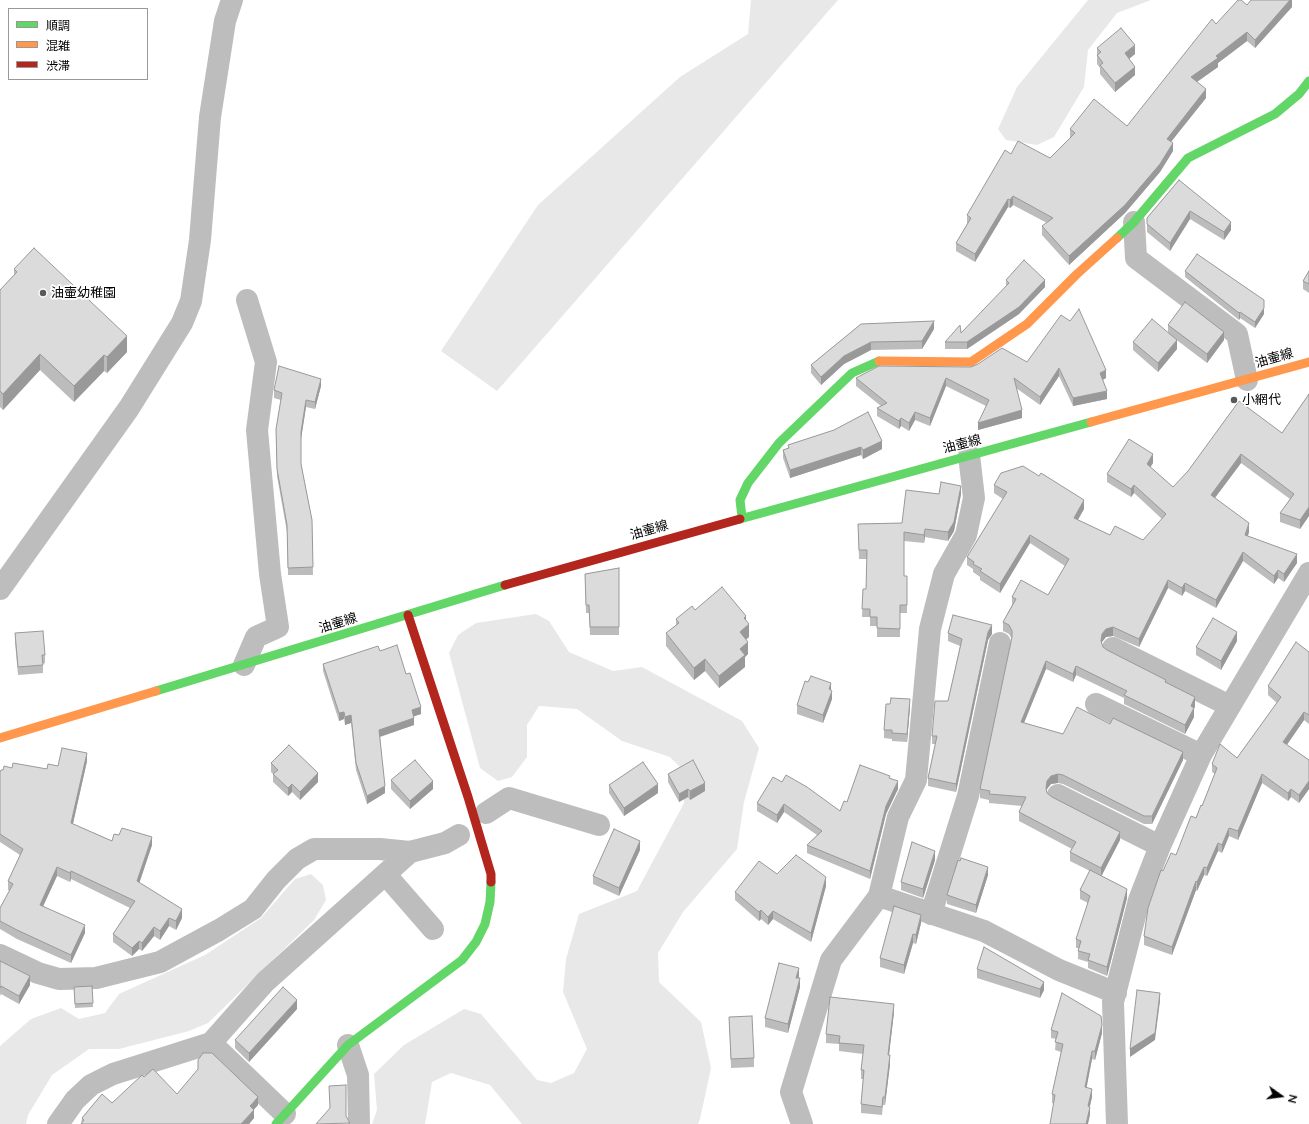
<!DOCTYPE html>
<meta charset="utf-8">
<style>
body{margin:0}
#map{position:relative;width:1309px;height:1124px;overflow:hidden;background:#fff;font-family:Lato,"Noto Sans JP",sans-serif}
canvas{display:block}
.legend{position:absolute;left:8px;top:8px;width:140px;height:72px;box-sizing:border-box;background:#fff;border:1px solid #999;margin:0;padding:5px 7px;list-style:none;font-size:12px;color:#000}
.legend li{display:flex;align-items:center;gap:8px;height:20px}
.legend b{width:20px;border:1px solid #999}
.north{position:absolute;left:1261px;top:1076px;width:40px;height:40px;-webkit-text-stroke:3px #fff;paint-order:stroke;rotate:104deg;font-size:11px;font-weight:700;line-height:16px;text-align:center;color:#000}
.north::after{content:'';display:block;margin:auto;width:14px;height:18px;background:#000;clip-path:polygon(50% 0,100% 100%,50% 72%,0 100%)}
</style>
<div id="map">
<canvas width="1309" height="1124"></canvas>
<ul class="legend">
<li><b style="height:5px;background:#63d668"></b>順調</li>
<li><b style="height:5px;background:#ff974d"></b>混雑</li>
<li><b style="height:5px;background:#b3261e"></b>渋滞</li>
</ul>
<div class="north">N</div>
</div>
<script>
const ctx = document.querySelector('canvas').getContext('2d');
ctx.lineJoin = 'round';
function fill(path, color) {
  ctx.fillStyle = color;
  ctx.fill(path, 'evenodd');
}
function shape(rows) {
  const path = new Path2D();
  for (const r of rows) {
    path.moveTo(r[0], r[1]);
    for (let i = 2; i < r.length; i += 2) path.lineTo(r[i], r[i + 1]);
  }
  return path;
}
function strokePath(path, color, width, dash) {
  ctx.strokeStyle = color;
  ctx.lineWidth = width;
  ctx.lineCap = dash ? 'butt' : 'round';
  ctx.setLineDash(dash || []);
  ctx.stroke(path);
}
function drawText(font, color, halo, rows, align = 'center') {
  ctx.font = font + ' Lato,"Noto Sans JP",sans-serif';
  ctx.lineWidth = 3.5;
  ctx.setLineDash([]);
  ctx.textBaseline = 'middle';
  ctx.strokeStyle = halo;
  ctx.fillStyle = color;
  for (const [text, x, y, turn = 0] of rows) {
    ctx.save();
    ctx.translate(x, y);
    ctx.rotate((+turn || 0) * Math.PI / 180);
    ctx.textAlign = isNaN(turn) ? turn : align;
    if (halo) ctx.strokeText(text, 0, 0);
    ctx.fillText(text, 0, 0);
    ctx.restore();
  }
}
fill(shape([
 [751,0,838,0,497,391,441,351,538,205,680,77,748,34],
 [1088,0,1151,0,1117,13,1088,50,1084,87,1054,137,1037,145,1006,140,998,129,1017,87],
 [536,614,549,621,569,652,613,671,642,667,742,721,759,748,744,802,737,849,683,912,658,953,659,982,701,1022,711,1068,700,1119,698,1124,522,1124,490,1085,451,1073,432,1082,425,1124,372,1124,377,1110,374,1074,404,1045,464,1009,481,1014,537,1080,551,1083,574,1073,587,1049,563,992,566,959,579,914,637,891,684,803,682,769,670,757,622,741,577,709,539,706,527,725,527,757,512,777,498,781,480,768,449,653,458,635,476,623],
 [311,874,323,885,326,900,314,920,208,1023,189,1031,119,1049,89,1049,52,1075,28,1115,26,1124,0,1124,0,1046,31,1019,61,1008,79,1019,105,1013,119,994,205,955,261,918,295,879]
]), '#e8e8e8');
strokePath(shape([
 [1134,222,1136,258,1237,334,1247,380],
 [0,589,129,408,182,323,191,301,200,240,210,117,225,21,232,0],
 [1113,648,1230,706],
 [244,665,256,637,278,627,270,574,257,430,266,362,247,300],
 [1096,704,1201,755],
 [1058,795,1160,846],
 [486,813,509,798,599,825],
 [386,875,433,929],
 [879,896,984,931,1059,970,1116,993],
 [931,914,968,796,1000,643],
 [0,955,38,973,59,979,96,978,160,962,219,930,253,909,276,880,297,859,314,849,380,849,410,852,445,843,459,835],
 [211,1043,285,1114],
 [348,1045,358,1075,359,1124],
 [58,1124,75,1100,91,1085,113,1074,211,1043,265,982,410,852],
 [802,1124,791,1092,831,960,879,896,898,817,916,780,930,629,944,574,966,535,974,498,969,455],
 [1117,1124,1113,1002,1139,900,1160,846,1201,755,1309,573]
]), '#bdbdbd', 22);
strokePath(shape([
 [1117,238,1134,222,1188,158,1275,114,1299,94,1309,81],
 [742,517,740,500,748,483,779,443,852,373,879,361],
 [740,519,1091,422],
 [156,691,505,585],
 [276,1124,348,1045,462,960,476,942,485,924,490,902,491,882]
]), '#63d668', 9);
strokePath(shape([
 [879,361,971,362,1027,324,1077,274,1117,238],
 [1091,422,1309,362],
 [0,738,156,691]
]), '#ff974d', 9);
strokePath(shape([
 [505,585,740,519],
 [408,615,468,797,491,874,491,882]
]), '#b3261e', 9);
fill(shape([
 [1292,0,1292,7,1255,48,1247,41,1218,63,1218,67,1197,82,1206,98,1171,141,1173,151,1160,172,1125,213,1069,265,1042,235,1042,226,1047,223,1013,205,1010,208,1008,207,975,262,956,251,956,243,967,224,967,215,1011,154,1050,158,1070,138,1070,129,1127,126,1216,24,1247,5],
 [1097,48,1135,54,1129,59,1135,75,1115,92,1100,74,1100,68,1097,64],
 [1179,180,1231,230,1224,240,1190,219,1170,251,1147,232,1147,218],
 [14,269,127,352,107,373,104,371,74,402,40,370,3,410,0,407,0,290,14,275],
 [1185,271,1264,314,1255,328,1240,318,1239,320,1185,277],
 [1309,271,1309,293,1303,289,1303,281],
 [1006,280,1045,287,1019,314,967,349,945,349,945,342,961,333,1006,287],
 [861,324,934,329,922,349,871,350,844,364,821,385,811,373,811,365],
 [1168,325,1224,340,1207,363,1174,338,1177,349,1158,372,1133,350,1133,342,1168,333],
 [1027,362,1106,378,1103,380,1107,399,1073,406,1059,376,1040,405,1016,388,1022,418,978,430,986,406,946,386,930,426,915,420,909,431,901,426,899,429,877,416,877,408,881,406,856,386,856,378],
 [321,386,315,409,306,407,301,439,301,464,312,520,313,575,288,575,287,532,277,476,276,429,281,400,274,398,274,390],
 [1309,394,1309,516,1300,529,1280,522,1280,513,1290,499,1241,463,1215,498,1249,532,1248,536,1297,563,1284,582,1278,578,1274,584,1243,561,1216,608,1185,591,1182,596,1168,588,1139,647,1113,636,1106,637,1102,642,1102,644,1103,647,1107,650,1166,683,1195,706,1194,709,1194,717,1185,734,1124,704,1124,698,1076,675,1073,682,1046,669,1024,723,1063,734,1183,760,1152,824,1144,824,1063,784,1058,783,1051,784,1047,789,1047,793,1052,797,1120,840,1101,876,1127,898,1107,976,1088,968,1088,962,1078,959,1078,951,1079,948,1076,948,1076,939,1088,903,1080,899,1080,890,1090,871,1070,861,1070,852,1072,849,1019,821,1019,812,1022,806,989,803,989,800,980,798,980,789,1012,639,1009,634,1003,631,1003,622,1012,605,1012,597,1048,595,1065,566,1030,543,1000,593,980,580,980,577,973,572,973,569,967,565,967,557,1003,499,994,493,994,485,1084,509,1078,520,1110,535,1143,540,1162,519,1134,493,1131,497,1107,482,1107,474,1153,463,1150,467,1173,487,1282,433],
 [882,441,882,449,863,459,861,455,790,478,783,458,783,450,788,448,788,445],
 [939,494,961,494,954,531,948,541,925,537,924,543,904,541,904,576,907,576,907,613,900,613,900,637,877,637,877,626,870,626,870,617,862,617,863,589,866,589,867,559,859,559,858,524,902,523],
 [619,568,619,635,590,635,589,613,586,613,585,574],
 [695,610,746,620,749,637,746,639,748,654,745,657,745,667,719,688,705,671,694,680,666,646,666,633,676,625,676,619],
 [15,633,45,655,45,663,43,664,43,673,18,675,15,642],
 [948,633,992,634,988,640,956,792,928,786,928,778,935,744,932,744,932,736,948,701,960,646,948,641],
 [1237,641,1221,670,1196,655,1196,647],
 [380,651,406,674,421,714,414,716,414,725,380,737,385,793,367,804,356,770,351,723,345,725,344,719,339,721,323,671,323,664],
 [1309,652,1309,724,1304,720,1287,745,1309,760,1309,789,1299,803,1291,797,1288,801,1262,783,1238,840,1229,836,1222,853,1218,851,1207,876,1204,875,1197,891,1196,890,1172,955,1144,945,1144,936,1163,871,1176,855,1202,806,1215,774,1212,772,1212,764,1237,758,1277,703,1268,695,1268,686],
 [831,690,832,699,823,723,797,714,797,705],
 [910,707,907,742,892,741,892,739,884,738,884,730],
 [87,761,73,824,112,841,152,845,139,883,182,918,176,930,169,926,160,940,154,936,142,951,139,949,132,956,113,942,113,934,130,908,71,879,70,882,57,876,43,906,85,933,71,963,17,939,0,929,0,908,10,891,8,890,8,881,20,855,0,842,0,772,3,770,12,768,47,769,58,766],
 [271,763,318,782,300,800,292,792,288,796,273,782,273,774,271,772],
 [668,774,705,791,690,800,688,797,679,802,668,782],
 [890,778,898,789,886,814,870,879,807,853,807,845,817,835,784,812,777,823,757,811,757,803,782,782,840,811,847,802],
 [391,780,433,789,410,809,391,789],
 [609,785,658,793,624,816,609,793],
 [640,850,619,896,593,884,593,876],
 [935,860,923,898,901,890,901,882],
 [960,861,988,875,976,913,947,904,947,895],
 [777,874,826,886,811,942,773,919,768,925,761,919,759,921,735,900,735,892],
 [921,923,916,944,913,943,904,974,880,967,880,958],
 [0,961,30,985,19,1004,1,994,0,996],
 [977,969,1044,990,1040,998,977,978],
 [799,976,799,978,800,987,788,1033,765,1027,765,1018],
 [92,986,93,1007,75,1008,74,987],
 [297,1009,249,1062,235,1048,235,1040],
 [894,1012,889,1055,890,1064,885,1105,883,1105,882,1115,861,1113,861,1104,863,1079,861,1079,861,1070,863,1054,839,1051,839,1044,826,1043,826,1034],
 [729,1017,754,1058,754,1067,731,1068],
 [1051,1030,1102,1033,1095,1060,1092,1059,1086,1088,1092,1097,1090,1106,1090,1115,1052,1103,1052,1094,1061,1052,1055,1050,1056,1039,1051,1038],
 [144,1077,177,1094,258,1105,254,1109,254,1118,249,1124,81,1124,82,1118,112,1103]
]), '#bcbcbc');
fill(shape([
 [1290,0,1292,0,1292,7,1255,48,1255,40],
 [1247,32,1247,41,1218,63,1218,67,1191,86,1191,77,1216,56],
 [1135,45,1135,54,1125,62,1125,53],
 [1135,67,1135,75,1115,92,1115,83],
 [1206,89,1206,98,1167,147,1167,139],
 [1173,143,1173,151,1160,172,1125,213,1069,265,1069,256],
 [1013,196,1013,205,1010,208,1010,200],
 [1008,199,1008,207,975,262,975,254],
 [1190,211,1190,219,1170,251,1170,243],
 [1231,222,1231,230,1224,240,1224,232],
 [1045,280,1045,287,1019,314,967,349,967,342],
 [1264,308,1264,314,1255,328,1255,322],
 [1240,312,1240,318,1239,320,1239,313],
 [934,321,934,329,922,349,922,341],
 [1224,332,1224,340,1207,363,1207,354],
 [127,336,127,352,107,373,107,357],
 [1177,340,1177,349,1158,372,1158,363],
 [871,342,871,350,844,364,821,385,821,377,844,356],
 [40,354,40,370,3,410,3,394],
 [104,355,104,371,74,402,74,386],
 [1059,368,1059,376,1040,405,1040,397],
 [1106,370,1106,378,1100,381,1100,373],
 [946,378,946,386,930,426,930,418],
 [321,379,321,386,315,409,315,402],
 [1107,391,1107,399,1073,406,1073,398],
 [306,400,306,407,301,439,301,432],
 [1022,410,1022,418,978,430,978,423],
 [915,412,915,420,909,431,909,423],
 [901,418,901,426,899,429,899,421],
 [882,441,882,449,863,459,863,450],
 [861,447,861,455,790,478,790,470],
 [1153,454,1153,463,1147,473,1147,464],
 [1241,454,1241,463,1211,503,1211,495],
 [1134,485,1134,493,1131,497,1131,489],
 [961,486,961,494,954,531,948,541,948,532],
 [1084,500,1084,509,1074,526,1074,518],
 [1309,507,1309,516,1300,529,1300,520],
 [1249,523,1249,532,1245,543,1245,535],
 [925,529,925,537,924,543,924,535],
 [1030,535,1030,543,1000,593,1000,584],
 [1243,552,1243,561,1216,608,1216,600],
 [1297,554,1297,563,1284,582,1284,574],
 [1278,570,1278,578,1274,584,1274,576],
 [1168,580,1168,588,1139,647,1139,639],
 [1185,583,1185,591,1182,596,1182,588],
 [746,616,746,627,749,624,749,637,740,645,740,632,744,618],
 [992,625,992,634,988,640,956,792,956,784,988,632],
 [1113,627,1113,636,1106,637,1102,642,1101,649,1101,641,1102,634,1106,629],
 [1237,632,1237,641,1221,670,1221,661],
 [748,642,748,654,745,657,745,667,719,688,719,676,740,649],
 [705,659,705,671,694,680,694,668],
 [1046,661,1046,669,1021,730,1021,722],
 [1076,666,1076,675,1073,682,1073,674],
 [831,683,831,691,829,689],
 [832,691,832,699,823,723,823,715],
 [1195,697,1195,706,1194,709,1194,717,1185,734,1185,725,1191,706],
 [910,699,910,707,907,742,907,734],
 [421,707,421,714,412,717,412,710],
 [344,712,344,719,339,721,339,713],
 [1304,712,1304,720,1283,750,1283,742],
 [351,715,351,723,345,725,345,717],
 [414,718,414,725,379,737,379,730],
 [1183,752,1183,760,1152,824,1152,816],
 [87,753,87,761,71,832,71,823],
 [318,773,318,782,300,800,300,792],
 [1058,774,1058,783,1051,784,1047,789,1046,796,1046,788,1047,781,1051,776],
 [1262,774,1262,783,1238,840,1238,831],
 [433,781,433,789,410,809,410,801],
 [898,781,898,789,886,814,870,879,870,871,886,806],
 [1309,781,1309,789,1299,803,1299,795],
 [705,783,705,791,690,800,690,791],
 [292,784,292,792,288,796,288,788],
 [658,784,658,793,624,816,624,808],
 [385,786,385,793,367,804,367,796],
 [688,789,688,797,679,802,679,794],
 [1291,789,1291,797,1288,801,1288,793],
 [784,804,784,812,777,823,777,815],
 [1229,828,1229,836,1222,853,1222,845],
 [1120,832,1120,840,1101,877,1101,868],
 [152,837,152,845,137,890,137,881],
 [640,841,640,850,619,896,619,888],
 [1218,843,1218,851,1207,876,1207,868],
 [935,851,935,860,923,898,923,889],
 [57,867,57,876,40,913,40,905],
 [988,867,988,875,976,913,976,905],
 [1204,867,1204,875,1197,891,1197,882],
 [71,871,71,879,70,882,70,873],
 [826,877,826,886,811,942,811,933],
 [1196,881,1196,890,1172,955,1172,947],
 [1127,889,1127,898,1107,976,1107,967],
 [182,909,182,918,176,930,176,921],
 [761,910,761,919,759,921,759,912],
 [773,911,773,919,768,925,768,917],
 [921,915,921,923,916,944,916,935],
 [169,918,169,926,160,940,160,931],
 [85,925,85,933,71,963,71,955],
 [154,927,154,936,142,951,142,943],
 [913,934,913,943,904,974,904,965],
 [139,941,139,949,132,956,132,948],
 [799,968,799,976,796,986,796,978],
 [30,976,30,985,19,1004,19,996],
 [800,978,800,987,788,1033,788,1024],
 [1044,982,1044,990,1040,998,1040,989],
 [1160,993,1160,1001,1155,1040,1130,1057,1130,1049],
 [297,1000,297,1009,249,1062,249,1053],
 [894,1004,894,1012,888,1063,888,1055],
 [1102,1025,1102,1033,1095,1060,1095,1051],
 [1092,1051,1092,1059,1085,1096,1085,1087],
 [890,1055,890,1064,885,1105,885,1097],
 [1092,1089,1092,1097,1088,1114,1088,1106],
 [258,1097,258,1105,250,1114,250,1106],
 [1090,1107,1090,1115,1088,1124,1086,1124],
 [254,1110,254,1118,249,1124,241,1124]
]), '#999');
const building = shape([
 [1238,0,1241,0,1247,5,1251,0,1290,0,1255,40,1247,32,1216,56,1218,58,1191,77,1206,89,1167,139,1173,143,1160,164,1125,205,1069,256,1042,226,1053,218,1013,196,1010,200,1008,199,975,254,956,243,971,218,967,215,1005,150,1011,154,1018,141,1050,158,1075,133,1070,129,1094,99,1127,126,1212,19,1216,24,1238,0],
 [1121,28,1135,45,1125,53,1135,67,1115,83,1100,65,1103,63,1097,55,1101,52,1097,48,1121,28],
 [1179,180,1231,222,1224,232,1190,211,1170,243,1147,224,1147,218,1179,180],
 [34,248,127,336,107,357,104,355,74,386,40,354,3,394,0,391,0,290,17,272,14,269,34,248],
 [1197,254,1264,300,1264,308,1255,322,1240,312,1239,313,1185,271,1197,254],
 [1024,260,1045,280,1019,307,967,342,945,342,960,325,961,333,1009,283,1006,280,1024,260],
 [1309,271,1309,284,1303,281,1309,271],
 [1185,302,1224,332,1207,354,1168,325,1185,302],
 [1079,309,1106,370,1100,373,1107,391,1073,398,1059,368,1040,397,1014,378,1022,410,978,423,989,400,946,378,930,418,915,412,909,423,901,418,899,421,877,408,887,403,856,378,879,366,971,367,978,364,1002,348,1027,362,1061,315,1070,321,1079,309],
 [1152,319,1177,340,1158,363,1133,342,1152,319],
 [934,321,922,341,871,342,844,356,821,377,811,365,861,324,934,321],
 [279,366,321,379,315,402,306,400,301,432,301,464,312,520,313,567,288,568,287,525,277,469,276,429,282,393,274,390,279,366],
 [1309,394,1309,507,1300,520,1280,513,1294,494,1241,454,1211,495,1249,523,1245,535,1297,554,1284,574,1278,570,1274,576,1243,552,1216,600,1185,583,1182,588,1168,580,1139,639,1113,627,1106,629,1102,634,1101,641,1103,647,1107,650,1166,680,1165,682,1195,697,1191,706,1194,708,1185,725,1124,695,1127,691,1076,666,1073,674,1046,661,1021,722,1063,734,1077,707,1110,724,1113,718,1183,752,1152,816,1144,816,1063,775,1058,774,1051,776,1047,781,1046,788,1047,793,1052,797,1120,832,1101,868,1070,852,1076,842,1019,812,1026,797,989,794,990,791,980,789,1012,637,1012,631,1009,625,1003,622,1016,599,1012,597,1021,580,1048,595,1069,559,1030,535,1000,584,980,571,982,569,973,564,974,562,967,557,1007,492,994,485,1001,473,1023,466,1039,476,1041,473,1084,500,1074,518,1110,535,1115,526,1143,540,1166,514,1134,485,1131,489,1107,474,1129,439,1153,454,1147,464,1173,487,1188,471,1239,401,1282,433,1309,394],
 [868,412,882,441,863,450,861,447,790,470,783,450,789,448,788,445,834,430,868,412],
 [941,482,961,486,954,522,948,532,925,529,924,535,904,532,904,576,907,576,907,605,900,605,900,629,877,628,877,617,870,617,870,609,862,609,863,589,866,589,867,550,859,550,858,524,902,523,906,490,939,494,941,482],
 [619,568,619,627,590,627,589,605,586,605,585,574,619,568],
 [722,587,746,616,744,618,749,624,740,632,748,642,740,649,745,655,719,676,705,659,694,668,666,633,679,623,676,619,692,606,695,610,722,587],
 [953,615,992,625,988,632,956,784,928,778,937,736,932,736,935,701,948,701,962,639,948,633,953,615],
 [1213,618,1237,632,1221,661,1196,647,1213,618],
 [43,631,45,655,42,655,43,665,18,667,15,633,43,631],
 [1296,642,1309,652,1309,715,1304,712,1283,742,1309,760,1309,781,1299,795,1291,789,1288,793,1262,774,1238,831,1229,828,1222,845,1218,843,1207,868,1204,867,1197,882,1196,881,1172,947,1144,936,1148,908,1161,870,1163,871,1171,853,1176,855,1191,816,1196,818,1201,805,1202,806,1217,768,1212,764,1220,744,1237,758,1281,697,1268,686,1296,642],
 [397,645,406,674,410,673,421,707,412,710,414,718,379,730,385,786,367,796,356,763,351,715,345,717,344,712,339,713,323,664,378,646,380,651,397,645],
 [811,676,831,683,829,689,832,691,823,715,797,705,805,681,808,682,811,676],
 [891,698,910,699,907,734,892,733,892,730,884,730,886,704,890,704,891,698],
 [289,745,318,773,300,792,292,784,288,788,273,774,278,770,271,763,289,745],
 [62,748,87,753,71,823,112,841,114,834,119,835,122,828,152,837,137,881,182,909,176,921,169,918,160,931,154,927,142,943,139,941,132,948,113,934,135,901,71,871,70,873,57,867,40,905,85,925,71,955,17,930,0,921,0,908,13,884,8,881,23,849,0,834,0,772,1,770,3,770,4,766,12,768,13,763,47,769,48,764,58,766,62,748],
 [415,760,433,781,410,801,391,780,415,760],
 [693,760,705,783,690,791,688,789,679,794,668,774,693,760],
 [643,762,658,784,624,808,609,785,643,762],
 [860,765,890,776,889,778,898,781,886,806,870,871,807,845,822,831,784,804,777,815,757,803,773,777,782,782,786,775,807,787,840,811,844,801,847,802,860,765],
 [614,829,640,841,619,888,593,876,614,829],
 [912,842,935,851,923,889,901,882,912,842],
 [796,855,826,877,811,933,773,911,768,917,761,910,759,912,735,892,759,861,777,874,796,855],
 [961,858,988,867,976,905,947,895,958,860,960,861,961,858],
 [1090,870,1127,889,1107,967,1088,960,1090,954,1078,951,1081,941,1076,939,1090,896,1080,890,1090,870],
 [894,906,921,915,916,935,913,934,904,965,880,958,894,906],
 [984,947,1044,982,1040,989,977,969,984,947],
 [0,961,30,976,19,996,1,986,0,988,0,961],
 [779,963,799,968,796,978,800,978,788,1024,765,1018,779,963],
 [92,986,93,1003,75,1004,74,987,92,986],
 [283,987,297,1000,249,1053,235,1040,283,987],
 [1137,990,1160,993,1155,1033,1130,1049,1137,990],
 [1062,993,1101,1016,1102,1025,1095,1051,1092,1051,1085,1087,1092,1089,1088,1106,1090,1107,1086,1124,1050,1124,1055,1095,1052,1094,1063,1044,1055,1042,1058,1032,1051,1030,1062,993],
 [830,997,894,1004,888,1055,890,1055,885,1097,883,1097,882,1107,861,1104,864,1070,861,1070,864,1045,839,1043,840,1036,826,1034,830,997],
 [752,1016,754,1058,731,1059,729,1017,752,1016],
 [203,1053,212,1053,258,1097,250,1106,254,1110,241,1124,81,1124,84,1120,82,1118,102,1094,112,1103,142,1075,144,1077,153,1069,177,1094,198,1069,198,1060,203,1053],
 [346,1085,346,1116,350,1123,316,1124,330,1108,329,1086,346,1085]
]);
fill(building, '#dbdbdb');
strokePath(building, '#999', 1);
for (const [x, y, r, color] of [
 [43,293,4,"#595959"],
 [1234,400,4,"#595959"]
]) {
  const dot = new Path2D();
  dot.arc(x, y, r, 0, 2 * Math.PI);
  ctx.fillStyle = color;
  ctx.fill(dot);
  strokePath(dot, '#fff', 1.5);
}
drawText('13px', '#000', '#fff', [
 ["油壷幼稚園",51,293],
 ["小網代",1242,400]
], 'left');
drawText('13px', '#000', '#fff', [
 ["油壷線",1274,358,-16],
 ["油壷線",962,444,-14],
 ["油壷線",649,530,-16],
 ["油壷線",338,623,-17]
]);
</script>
